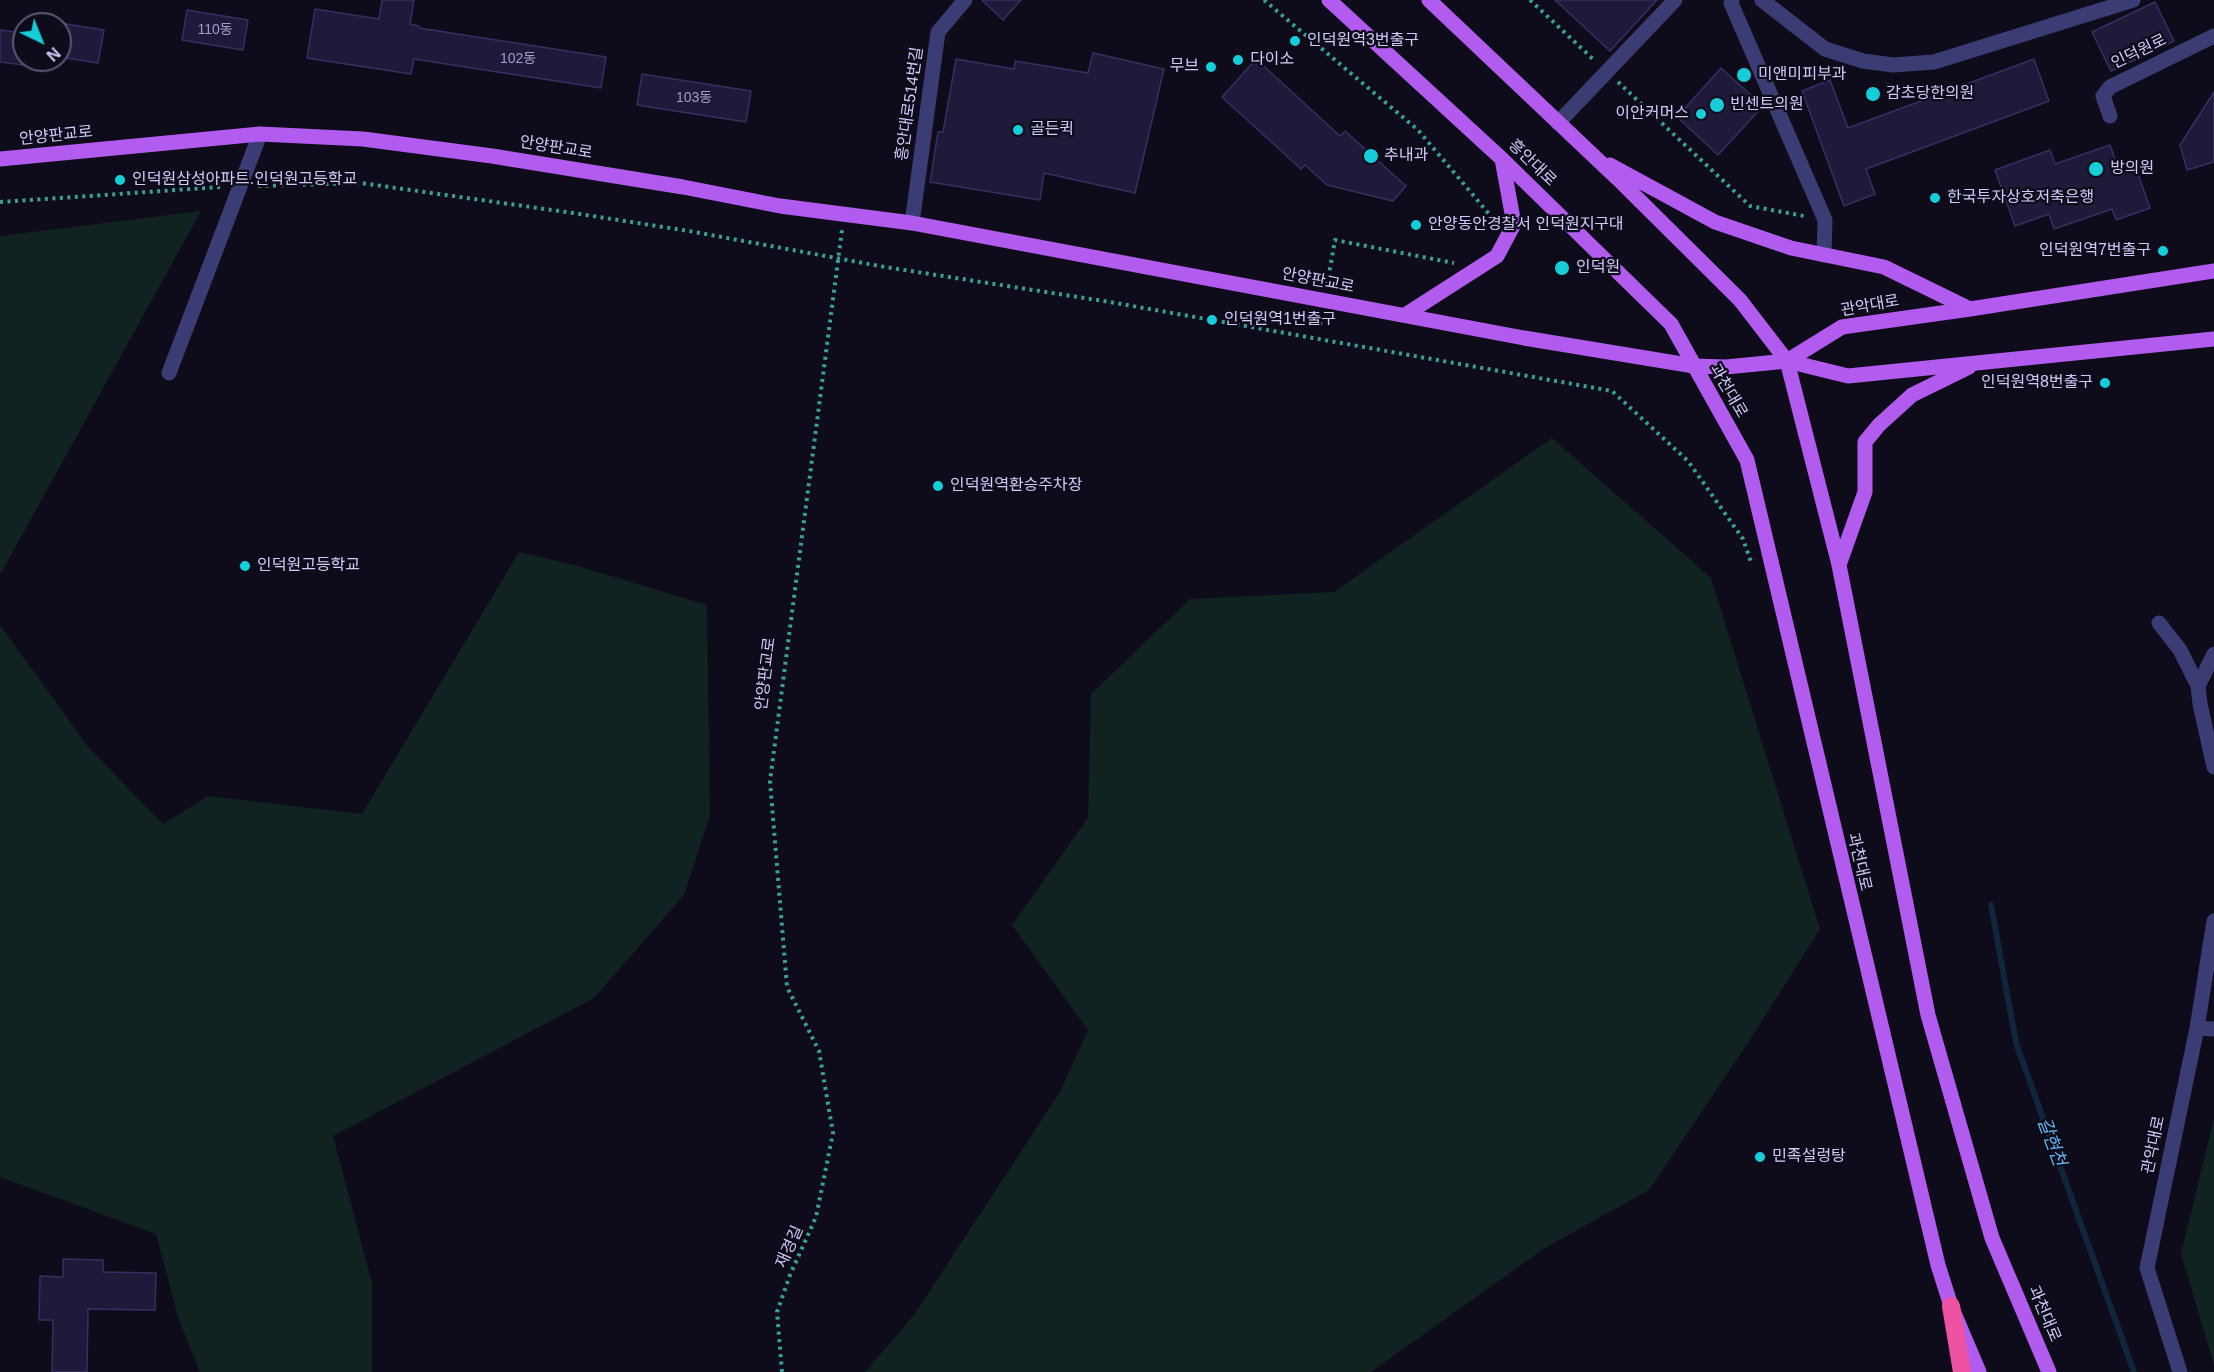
<!DOCTYPE html>
<meta charset="utf-8">
<style>
body{margin:0}
#map{position:relative;width:2214px;height:1372px;overflow:hidden;background:#0e0c1a;font-family:Arial,sans-serif}
canvas{display:block}
.north{position:absolute;left:12px;top:12px;width:60px;height:60px;box-sizing:border-box;background:#0e0c1a;border:2px solid #5b5874;border-radius:50%;rotate:137deg;font-size:16px;font-weight:700;line-height:24px;text-align:center;color:#cecafa}
.north::after{content:'';display:block;margin:auto;width:21px;height:27px;background:#16ceda;clip-path:polygon(50% 0,100% 100%,50% 72%,0 100%)}
</style>
<div id="map">
<canvas width="2214" height="1372"></canvas>
<div class="north">N</div>
</div>
<script>
const ctx = document.querySelector('canvas').getContext('2d');
ctx.lineJoin = 'round';
function fill(path, color) {
  ctx.fillStyle = color;
  ctx.fill(path, 'evenodd');
}
function shape(rows) {
  const path = new Path2D();
  for (const r of rows) {
    path.moveTo(r[0], r[1]);
    for (let i = 2; i < r.length; i += 2) path.lineTo(r[i], r[i + 1]);
  }
  return path;
}
function strokePath(path, color, width, dash) {
  ctx.strokeStyle = color;
  ctx.lineWidth = width;
  ctx.lineCap = dash ? 'butt' : 'round';
  ctx.setLineDash(dash || []);
  ctx.stroke(path);
}
function drawText(font, color, halo, rows, align = 'center') {
  ctx.font = font + ' Arial,"Noto Sans KR",sans-serif';
  ctx.lineWidth = 4.5;
  ctx.setLineDash([]);
  ctx.textBaseline = 'middle';
  ctx.strokeStyle = halo;
  ctx.fillStyle = color;
  for (const [text, x, y, turn = 0] of rows) {
    ctx.save();
    ctx.translate(x, y);
    ctx.rotate((+turn || 0) * Math.PI / 180);
    ctx.textAlign = isNaN(turn) ? turn : align;
    if (halo) ctx.strokeText(text, 0, 0);
    ctx.fillText(text, 0, 0);
    ctx.restore();
  }
}
fill(shape([
 [201,211,0,575,0,236],
 [1552,438,1711,578,1820,929,1748,1043,1649,1190,1545,1248,1371,1372,865,1372,914,1315,1060,1092,1088,1030,1012,925,1088,818,1091,694,1190,599,1334,592],
 [519,552,578,566,707,605,710,815,684,895,594,998,333,1136,372,1283,372,1372,200,1372,179,1320,156,1234,0,1177,0,625,89,748,163,824,208,796,362,814],
 [2214,1118,2214,1365,2181,1254]
]), '#102321');
strokePath(shape([
 [1991,905,2016,1043,2134,1372]
]), '#11253d', 6);
const building = shape([
 [382,0,414,0,410,24,419,26,419,28,606,57,601,88,414,59,411,74,307,58,315,9,379,19,382,0],
 [982,0,1021,0,1003,20,982,0],
 [1555,0,1657,0,1610,51,1555,0],
 [2155,2,2174,41,2111,71,2092,32,2155,2],
 [187,10,248,20,243,50,182,40,187,10],
 [60,23,104,30,98,63,60,57,60,23],
 [0,30,24,33,24,65,0,62,0,30],
 [1093,53,1164,69,1135,193,1044,173,1040,200,930,182,938,132,943,132,956,59,1014,69,1015,61,1088,73,1093,53],
 [1256,59,1340,136,1345,131,1406,186,1393,201,1327,185,1305,165,1301,169,1222,97,1256,59],
 [2034,59,2049,101,1866,169,1875,194,1844,206,1802,91,1830,80,1848,128,2034,59],
 [1721,68,1763,106,1718,155,1677,117,1721,68],
 [642,74,751,91,746,122,637,105,642,74],
 [2214,92,2214,162,2187,170,2180,145,2214,92],
 [2110,145,2119,170,2135,165,2150,208,2116,220,2112,209,2054,229,2049,214,2015,226,1995,170,2050,150,2055,164,2110,145],
 [63,1259,103,1260,103,1272,156,1273,155,1310,88,1309,87,1372,52,1372,53,1320,39,1320,40,1276,63,1277,63,1259]
]);
fill(building, '#1f1a39');
strokePath(building, '#372f62', 1.5);
strokePath(shape([
 [1264,0,1418,130,1495,221],
 [1530,0,1595,61],
 [1618,82,1750,206,1804,216],
 [258,186,361,183,573,213,689,231,885,267,1110,302,1612,391,1688,461,1743,539,1752,565],
 [0,202,221,187],
 [1327,285,1335,240,1454,263],
 [1320,325,1322,316],
 [782,1372,777,1312,790,1275,816,1217,833,1133,819,1051,787,987,770,781,842,230]
]), '#38a096', 4, [3, 4.5]);
strokePath(shape([
 [1732,0,1731,3,1825,220,1824,255],
 [1762,0,1825,49,1863,61,1893,65,1934,62,2133,0],
 [2110,116,2103,96,2110,87,2214,36],
 [1558,123,1675,0],
 [912,223,938,32,965,0],
 [169,373,260,134],
 [2159,623,2180,650,2198,686],
 [2214,654,2198,686,2200,704,2214,767],
 [2197,1028,2214,1029],
 [2180,1372,2147,1268,2197,1028,2214,921]
]), '#3c3c74', 15);
strokePath(shape([
 [1329,0,1502,159,1671,324,1747,460,1938,1265,1951,1306,1979,1372],
 [1429,0,1618,179,1740,300,1787,361,1839,565,1928,1015,1992,1238,2049,1372],
 [0,159,260,134,363,139,492,156,683,187,780,206,912,223,1524,338,1694,366,1726,367,1787,361,1848,376,2214,339],
 [1610,165,1715,222,1791,248,1884,267,1970,309],
 [1405,315,1497,256,1514,224,1502,159],
 [1787,361,1842,327,1970,309,2214,271],
 [1839,565,1865,492,1865,442,1879,425,1912,395,1969,367]
]), '#b25cef', 15);
strokePath(shape([
 [1951,1306,1962,1372]
]), '#ed51a2', 18);
for (const [x, y, r, color] of [
 [1295,41,6,"#16ceda"],
 [1238,60,6,"#16ceda"],
 [1211,67,6,"#16ceda"],
 [1744,75,8,"#16ceda"],
 [1873,94,8,"#16ceda"],
 [1717,105,8,"#16ceda"],
 [1701,114,6,"#16ceda"],
 [1018,130,6,"#16ceda"],
 [1371,156,8,"#16ceda"],
 [2096,169,8,"#16ceda"],
 [120,180,6,"#16ceda"],
 [1935,198,6,"#16ceda"],
 [1416,225,6,"#16ceda"],
 [2163,251,6,"#16ceda"],
 [1562,268,8,"#16ceda"],
 [1212,320,6,"#16ceda"],
 [2105,383,6,"#16ceda"],
 [938,486,6,"#16ceda"],
 [245,566,6,"#16ceda"],
 [1760,1157,6,"#16ceda"]
]) {
  const dot = new Path2D();
  dot.arc(x, y, r, 0, 2 * Math.PI);
  ctx.fillStyle = color;
  ctx.fill(dot);
  strokePath(dot, '#0e0c1a', 2);
}
drawText('14px', '#a29eca', null, [
 ["110동",215,30],
 ["102동",518,59],
 ["103동",694,98]
]);
drawText('16px', '#cecafa', '#0e0c1a', [
 ["인덕원역3번출구",1307,41],
 ["다이소",1250,60],
 ["무브",1199,67,"right"],
 ["미앤미피부과",1758,75],
 ["감초당한의원",1886,94],
 ["빈센트의원",1730,105],
 ["이안커머스",1689,114,"right"],
 ["골든퀵",1030,130],
 ["추내과",1384,156],
 ["방의원",2110,169],
 ["인덕원삼성아파트.인덕원고등학교",132,180],
 ["한국투자상호저축은행",1947,198],
 ["안양동안경찰서 인덕원지구대",1428,225],
 ["인덕원역7번출구",2151,251,"right"],
 ["인덕원",1576,268],
 ["인덕원역1번출구",1224,320],
 ["인덕원역8번출구",2093,383,"right"],
 ["인덕원역환승주차장",950,486],
 ["인덕원고등학교",257,566],
 ["민족설렁탕",1772,1157]
], 'left');
drawText('16px', '#cecafa', '#0e0c1a', [
 ["인덕원로",2139,52,-26],
 ["흥안대로514번길",910,104,-82],
 ["안양판교로",56,136,-6],
 ["안양판교로",556,148,9],
 ["흥안대로",1532,163,44],
 ["안양판교로",1318,281,11],
 ["관악대로",1870,306,-10],
 ["과천대로",1728,391,60],
 ["안양판교로",766,674,-83],
 ["과천대로",1859,862,77],
 ["관악대로",2154,1145,-78],
 ["재경길",790,1247,-66],
 ["과천대로",2044,1314,67]
]);
drawText('italic 18px', '#63b4ef', '#0e0c1a', [
 ["갈현천",2051,1142,70]
]);
</script>
